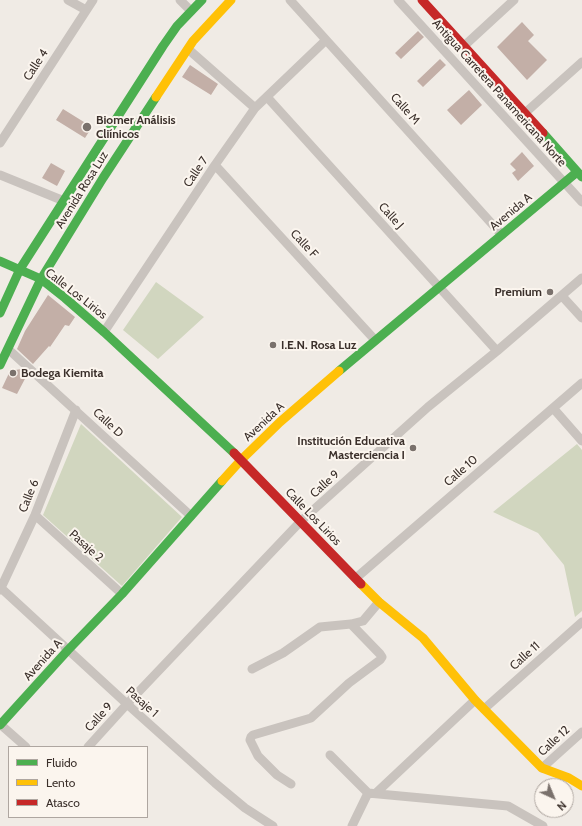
<!DOCTYPE html>
<meta charset="utf-8">
<style>
body{margin:0}
#map{position:relative;width:582px;height:826px;overflow:hidden;background:#f0ebe5;font-family:Cabin,sans-serif}
canvas{display:block}
.legend{position:absolute;left:8px;top:746px;width:140px;height:72px;box-sizing:border-box;background:#fbf5ee;border:1px solid #aea6a0;margin:0;padding:5px 7px;list-style:none;font-size:12px;color:#3b302b}
.legend li{display:flex;align-items:center;gap:8px;height:20px}
.legend b{width:20px;border:1px solid #aea6a0}
.north{position:absolute;left:534px;top:778px;width:40px;height:40px;box-sizing:border-box;background:#fbf5ee;border:1px solid #aea6a0;border-radius:50%;rotate:136deg;font-size:11px;font-weight:700;line-height:16px;text-align:center;color:#3b302b}
.north::after{content:'';display:block;margin:auto;width:14px;height:18px;background:#7a716c;clip-path:polygon(50% 0,100% 100%,50% 72%,0 100%)}
</style>
<div id="map">
<canvas width="582" height="826"></canvas>
<ul class="legend">
<li><b style="height:5px;background:#4caf50"></b>Fluido</li>
<li><b style="height:5px;background:#ffc107"></b>Lento</li>
<li><b style="height:5px;background:#c62828"></b>Atasco</li>
</ul>
<div class="north">N</div>
</div>
<script>
const ctx = document.querySelector('canvas').getContext('2d');
ctx.lineJoin = 'round';
function fill(path, color) {
  ctx.fillStyle = color;
  ctx.fill(path, 'evenodd');
}
function shape(rows) {
  const path = new Path2D();
  for (const r of rows) {
    path.moveTo(r[0], r[1]);
    for (let i = 2; i < r.length; i += 2) path.lineTo(r[i], r[i + 1]);
  }
  return path;
}
function strokePath(path, color, width, dash) {
  ctx.strokeStyle = color;
  ctx.lineWidth = width;
  ctx.lineCap = dash ? 'butt' : 'round';
  ctx.setLineDash(dash || []);
  ctx.stroke(path);
}
function drawText(font, color, halo, rows, align = 'center') {
  ctx.font = font + ' Cabin,sans-serif';
  ctx.lineWidth = 4;
  ctx.setLineDash([]);
  ctx.textBaseline = 'middle';
  ctx.strokeStyle = halo;
  ctx.fillStyle = color;
  for (const [text, x, y, turn = 0] of rows) {
    ctx.save();
    ctx.translate(x, y);
    ctx.rotate((+turn || 0) * Math.PI / 180);
    ctx.textAlign = isNaN(turn) ? turn : align;
    if (halo) ctx.strokeText(text, 0, 0);
    ctx.fillText(text, 0, 0);
    ctx.restore();
  }
}
fill(shape([
 [156,282,204,317,158,359,123,330],
 [81,424,182,517,122,586,43,515],
 [577,444,582,450,582,611,575,617,564,565,538,533,493,512]
]), '#d1d6bf');
fill(shape([
 [522,22,534,35,528,41,547,60,527,80,497,47],
 [418,31,424,37,401,59,395,53],
 [440,59,446,65,423,87,417,81],
 [190,65,218,84,211,95,182,77],
 [469,90,482,105,461,125,447,110],
 [63,109,92,127,85,138,56,120],
 [522,152,534,166,518,181,512,173,516,170,510,164],
 [51,163,65,171,57,186,42,178],
 [48,295,75,317,69,326,65,325,50,347,49,346,33,364,17,349,25,331],
 [21,369,25,373,24,374,27,375,17,394,2,388,10,371]
]), '#c3afa7');
strokePath(shape([
 [68,0,86,10],
 [180,0,191,11],
 [290,0,502,235],
 [398,0,582,202],
 [464,46,514,0],
 [188,49,255,108],
 [267,97,497,351],
 [525,113,582,62],
 [0,143,93,0],
 [215,165,375,340],
 [0,175,64,201],
 [562,296,582,318],
 [104,332,215,165,255,108,326,40],
 [8,349,191,516],
 [553,408,582,441],
 [35,515,122,594],
 [356,578,582,383],
 [1,588,127,704,215,783,245,808,273,826],
 [0,590,35,515,76,410],
 [252,669,283,653,320,627,351,624,363,621,379,602],
 [484,709,582,622],
 [0,724,26,747],
 [88,747,127,704,301,521,428,407,497,351,582,278],
 [330,755,368,793],
 [542,768,582,732],
 [291,784,277,775,258,756,250,740,251,737,253,735,311,718,349,683,380,660,382,657,380,654,351,624],
 [376,793,475,700],
 [352,826,368,793,508,806,543,826]
]), '#c9c3be', 9);
strokePath(shape([
 [543,133,582,177],
 [0,261,41,279,65,298,104,332,234,453],
 [0,313,20,269,163,46,177,26,202,0],
 [0,365,41,279,103,178,156,97],
 [339,371,577,172],
 [0,725,68,650,122,594,222,481]
]), '#4caf50', 9);
strokePath(shape([
 [156,97,193,41,231,0],
 [222,481,241,460,280,422,339,371],
 [361,584,379,602,423,638,475,700,542,768,569,778,582,786]
]), '#ffc107', 9);
strokePath(shape([
 [422,0,543,133],
 [234,453,361,584]
]), '#c62828', 9);
for (const [x, y, r, color] of [
 [87,127,5,"#7a716c"],
 [550,292,4,"#7a716c"],
 [273,345,4,"#7a716c"],
 [13,373,4,"#7a716c"],
 [413,448,4,"#7a716c"]
]) {
  const dot = new Path2D();
  dot.arc(x, y, r, 0, 2 * Math.PI);
  ctx.fillStyle = color;
  ctx.fill(dot);
  strokePath(dot, '#fbf5ee', 1.5);
}
drawText('12px', '#3b302b', '#fbf5ee', [
 ["Calle 4",36,65,-57],
 ["Antigua Carretera Panamericana Norte",499,93,48],
 ["Calle M",405,109,48],
 ["Calle 7",196,172,-56],
 ["Avenida Rosa Luz",82,190,-58],
 ["Avenida A",511,212,-40],
 ["Calle J",391,216,48],
 ["Calle F",304,244,47],
 ["Calle Los Lirios",76,294,38],
 ["Avenida A",264,422,-43],
 ["Calle D",108,423,43],
 ["Calle 10",461,471,-41],
 ["Calle 9",325,484,-42],
 ["Calle 6",29,496,-68],
 ["Calle Los Lirios",313,517,46],
 ["Pasaje 2",86,546,42],
 ["Calle 11",525,656,-42],
 ["Avenida A",43,660,-48],
 ["Pasaje 1",142,702,42],
 ["Calle 9",99,717,-48],
 ["Calle 12",554,741,-43]
]);
drawText('bold 12px', '#3b302b', '#fbf5ee', [
 ["Biomer Análisis",96,120],
 ["Cliínicos",96,134],
 ["Premium",542,292,"right"],
 ["I.E.N. Rosa Luz",281,345],
 ["Bodega Kiemita",21,373],
 ["Institución Educativa",405,441,"right"],
 ["Masterciencia I",405,455,"right"]
], 'left');
</script>
